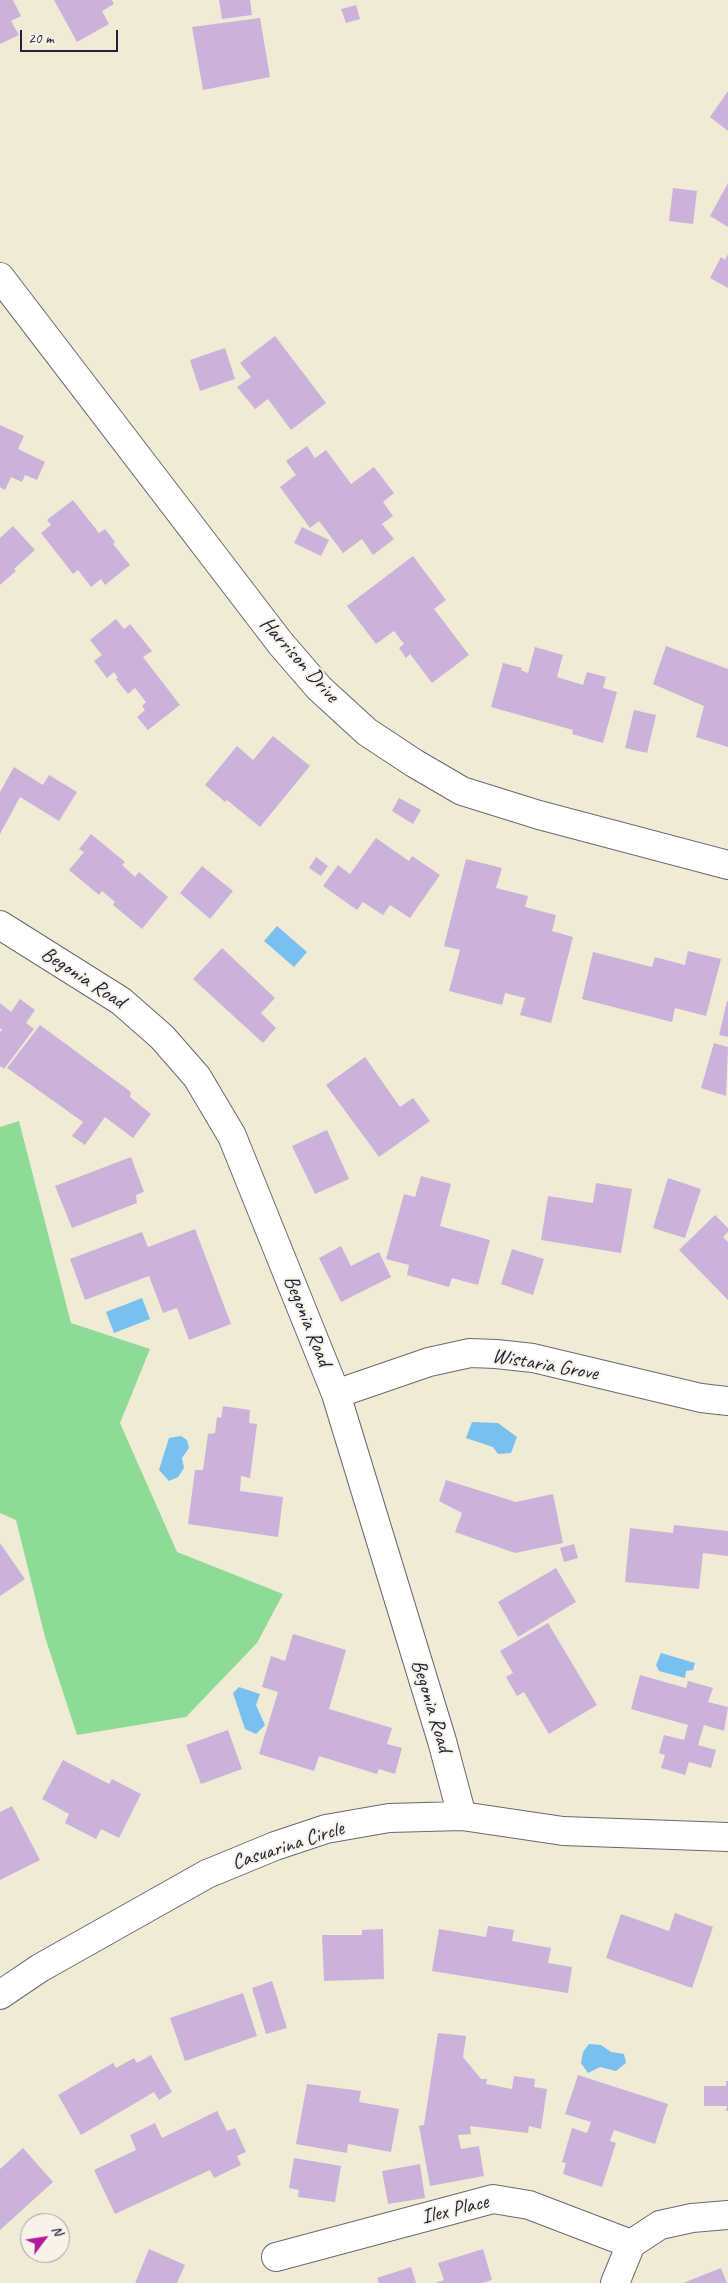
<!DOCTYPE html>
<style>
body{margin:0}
#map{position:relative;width:728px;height:2283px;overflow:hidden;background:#f0ebd5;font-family:Caveat,sans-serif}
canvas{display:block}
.north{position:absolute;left:20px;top:2213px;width:50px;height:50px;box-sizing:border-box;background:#f7f3e8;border:1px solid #a29fa3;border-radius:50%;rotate:59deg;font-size:14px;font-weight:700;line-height:20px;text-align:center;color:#22223b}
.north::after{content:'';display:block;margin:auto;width:18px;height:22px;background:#b5179e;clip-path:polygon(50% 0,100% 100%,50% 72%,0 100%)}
.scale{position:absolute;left:20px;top:30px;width:98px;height:22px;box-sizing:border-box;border:2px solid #22223b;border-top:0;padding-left:6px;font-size:15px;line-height:18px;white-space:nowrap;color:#22223b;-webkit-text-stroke:4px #f7f3e8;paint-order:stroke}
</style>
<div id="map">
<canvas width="728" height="2283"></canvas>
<div class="north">N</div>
<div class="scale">20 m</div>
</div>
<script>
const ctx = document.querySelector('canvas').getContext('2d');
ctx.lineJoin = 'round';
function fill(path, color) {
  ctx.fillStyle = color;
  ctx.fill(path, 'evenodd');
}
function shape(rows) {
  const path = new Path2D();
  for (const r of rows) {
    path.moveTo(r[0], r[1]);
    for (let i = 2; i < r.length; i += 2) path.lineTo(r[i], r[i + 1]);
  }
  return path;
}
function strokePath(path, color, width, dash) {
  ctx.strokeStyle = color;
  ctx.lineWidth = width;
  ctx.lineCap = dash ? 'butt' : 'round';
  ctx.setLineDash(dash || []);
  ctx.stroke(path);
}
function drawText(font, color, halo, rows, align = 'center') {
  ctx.font = font + ' Caveat,sans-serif';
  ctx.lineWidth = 4;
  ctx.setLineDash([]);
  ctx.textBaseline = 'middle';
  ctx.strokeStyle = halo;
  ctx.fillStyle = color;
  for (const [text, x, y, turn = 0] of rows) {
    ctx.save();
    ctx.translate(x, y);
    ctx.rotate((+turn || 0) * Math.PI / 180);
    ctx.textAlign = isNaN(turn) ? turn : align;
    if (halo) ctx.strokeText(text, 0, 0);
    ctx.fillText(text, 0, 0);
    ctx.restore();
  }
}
fill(shape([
 [19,1121,71,1323,150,1349,120,1423,177,1552,283,1594,257,1643,186,1717,77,1735,45,1637,16,1520,0,1513,0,1127]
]), '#8edb98');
fill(shape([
 [277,926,307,952,294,967,264,941],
 [142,1298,150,1319,114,1333,106,1312],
 [472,1422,498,1423,517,1437,511,1453,498,1454,493,1447,466,1438],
 [181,1436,187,1440,189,1448,182,1458,184,1468,178,1477,169,1481,159,1470,169,1438],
 [661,1653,695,1663,693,1670,686,1671,685,1678,659,1671,656,1665],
 [239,1687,260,1694,256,1705,265,1725,256,1734,245,1729,233,1693],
 [589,2044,601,2045,611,2052,624,2054,626,2063,616,2071,600,2067,588,2073,581,2063,583,2052]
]), '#79bff0');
fill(shape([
 [0,0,13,0,21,16,11,21,19,35,0,44],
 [54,0,112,0,114,4,102,11,109,24,77,42],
 [219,0,250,0,252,15,222,19],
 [356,5,360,19,346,23,341,9],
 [260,18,270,77,203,90,192,27],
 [728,91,728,131,710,117],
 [728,183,728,227,710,216],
 [673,188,697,191,693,224,669,221],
 [728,254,728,288,710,278,721,257,725,260],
 [275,336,326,403,291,430,268,399,255,409,237,387,251,377,240,363],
 [225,348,235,379,200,391,190,360],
 [0,425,24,436,18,449,45,462,37,480,25,475,22,482,11,477,5,490,0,487],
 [307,446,315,458,326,450,351,484,374,467,394,493,383,502,393,516,382,524,394,539,373,555,362,539,343,553,319,521,310,528,280,487,296,475,286,461],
 [73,500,99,533,105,529,115,542,113,544,130,565,105,585,101,579,91,587,78,570,73,574,41,533,51,525,47,520],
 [13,526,35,550,14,569,16,571,0,585,0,538],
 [302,527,329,540,321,556,294,543],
 [413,556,446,600,434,609,469,655,432,683,410,654,406,658,399,648,404,644,394,631,376,644,347,606],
 [116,619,124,629,130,624,152,651,143,657,180,705,148,730,137,717,145,710,142,706,146,702,135,688,128,694,116,679,118,678,114,672,107,678,94,661,102,655,90,640],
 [666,646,728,669,728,747,696,737,704,706,653,684],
 [535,647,563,655,557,677,583,685,587,672,606,677,603,688,617,692,603,743,572,734,573,730,491,707,503,663,522,668,521,670,528,673],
 [634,710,656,715,647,753,625,748],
 [273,736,310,766,260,827,227,800,225,802,205,785,237,746,253,760],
 [14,767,43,785,49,775,77,792,59,821,20,797,0,834,0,792],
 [399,798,421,810,413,824,392,811],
 [91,834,125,862,122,865,135,877,139,872,168,897,142,929,113,905,115,902,102,891,99,895,69,870,84,852,79,849],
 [376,838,409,861,412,856,440,875,410,918,390,905,383,915,363,902,357,910,323,886,338,865,350,874],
 [316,857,328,866,321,876,309,868],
 [466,859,502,868,496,888,528,896,525,907,556,915,552,931,573,937,551,1023,520,1015,525,998,505,993,502,1005,449,991,460,950,444,946],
 [202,866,233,891,210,919,180,893],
 [222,948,275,998,261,1013,276,1028,263,1043,193,979],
 [688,951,721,959,706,1016,675,1008,672,1022,582,999,593,952,652,967,655,957,685,965],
 [20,999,35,1010,26,1023,34,1029,4,1069,0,1066,0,1032,2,1030,0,1028,0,1003,11,1012],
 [727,1001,728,1001,728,1037,719,1035],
 [40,1025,131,1092,130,1097,151,1114,133,1138,105,1117,85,1145,72,1136,83,1122,7,1068],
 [714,1043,728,1047,726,1096,701,1088],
 [365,1057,400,1107,413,1098,430,1121,379,1157,326,1085],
 [327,1130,349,1179,315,1194,292,1146],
 [131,1157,144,1192,136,1195,137,1203,72,1228,55,1186],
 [421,1176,451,1184,440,1226,490,1240,478,1285,452,1278,449,1287,407,1275,409,1265,386,1259,404,1194,415,1197],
 [668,1178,701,1189,685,1238,653,1228],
 [596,1183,632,1189,621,1253,541,1240,548,1196,593,1203],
 [715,1215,728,1228,728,1232,723,1237,728,1242,728,1300,679,1250],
 [195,1229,231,1324,189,1340,177,1308,163,1313,149,1276,85,1300,70,1259,142,1232,148,1247],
 [341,1246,351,1266,379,1252,391,1277,341,1302,319,1258],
 [512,1249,544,1259,533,1295,501,1284],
 [223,1406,250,1410,249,1423,257,1424,250,1478,241,1476,240,1491,283,1497,278,1537,188,1524,195,1470,203,1470,208,1434,215,1433,217,1417,221,1418],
 [446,1480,516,1502,553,1494,563,1543,515,1553,455,1532,462,1513,439,1501],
 [674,1525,728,1531,728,1556,703,1553,699,1589,625,1582,630,1528,673,1533],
 [0,1543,25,1579,0,1596],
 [574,1544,578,1558,564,1562,560,1548],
 [556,1568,576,1602,518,1637,498,1602],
 [548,1623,597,1705,549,1734,524,1692,517,1696,506,1677,513,1673,500,1651],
 [293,1634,346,1650,329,1709,392,1728,387,1744,402,1748,395,1774,379,1769,377,1774,319,1756,314,1771,259,1754,278,1692,262,1687,271,1656,285,1661],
 [640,1675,686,1688,688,1681,713,1688,708,1702,728,1707,724,1731,704,1725,698,1745,716,1750,711,1768,689,1762,685,1775,661,1768,665,1755,659,1753,664,1735,684,1740,688,1725,631,1709],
 [228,1730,242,1769,201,1784,186,1745],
 [63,1760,109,1784,112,1779,141,1794,119,1838,101,1829,96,1839,65,1823,69,1814,42,1799],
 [12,1806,40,1860,0,1880,0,1812],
 [675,1913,713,1927,692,1988,606,1958,621,1914,669,1931],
 [488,1926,514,1930,512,1941,551,1948,548,1963,572,1967,568,1993,432,1971,439,1929,486,1937],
 [383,1929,384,1979,324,1981,322,1935,362,1935,362,1930],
 [272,1981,287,2028,266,2034,252,1988],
 [243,1993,257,2036,185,2061,170,2018],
 [438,2033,466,2036,463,2057,481,2079,487,2079,486,2084,512,2089,514,2076,535,2079,534,2087,547,2089,541,2129,529,2126,528,2133,470,2126,471,2134,458,2135,461,2149,479,2146,484,2176,430,2186,419,2126,424,2125],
 [151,2055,172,2092,159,2100,154,2092,81,2135,58,2095,113,2063,116,2068,134,2058,137,2063],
 [578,2075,668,2104,655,2144,614,2130,610,2141,616,2143,602,2187,563,2174,566,2163,562,2162,572,2128,587,2133,591,2122,565,2114],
 [726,2081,728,2081,728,2111,726,2111,727,2106,704,2106,704,2086,726,2086],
 [307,2084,361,2091,359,2102,399,2109,391,2152,348,2144,347,2153,296,2144],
 [217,2111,227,2131,235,2128,246,2152,237,2156,241,2165,214,2178,210,2170,115,2214,94,2170,136,2150,130,2135,155,2123,162,2138],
 [23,2148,53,2182,0,2230,0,2169],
 [294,2158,341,2166,335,2202,298,2197,299,2190,289,2188],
 [420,2164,425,2198,388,2204,382,2171],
 [149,2249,185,2265,177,2283,135,2283],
 [483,2249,492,2280,482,2283,435,2283,444,2280,438,2263],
 [411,2267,416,2283,379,2283,377,2278],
 [721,2268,727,2283,683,2283]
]), '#cbb2db');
const street = shape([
 [0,277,281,644,319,688,367,732,414,763,462,791,539,815,728,865],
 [0,925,121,1001,162,1037,197,1077,232,1136,336,1394,442,1741,462,1816],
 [336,1394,429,1362,470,1353,496,1354,533,1358,701,1398,728,1401],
 [0,1995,40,1968,207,1874,275,1846,326,1829,389,1818,462,1816,563,1831,728,1837],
 [276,2257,493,2199,529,2205,631,2244],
 [615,2283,631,2244,660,2225,692,2218,728,2215]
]);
strokePath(street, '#6a6871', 30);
strokePath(street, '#fff', 28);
drawText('21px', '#22223b', '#f7f3e8', [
 ["Harrison Drive",299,660,48],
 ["Begonia Road",83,978,33],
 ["Begonia Road",307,1321,68],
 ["Wistaria Grove",545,1365,10],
 ["Begonia Road",431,1706,73],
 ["Casuarina Circle",288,1846,-18],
 ["Ilex Place",455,2210,-14]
]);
</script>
